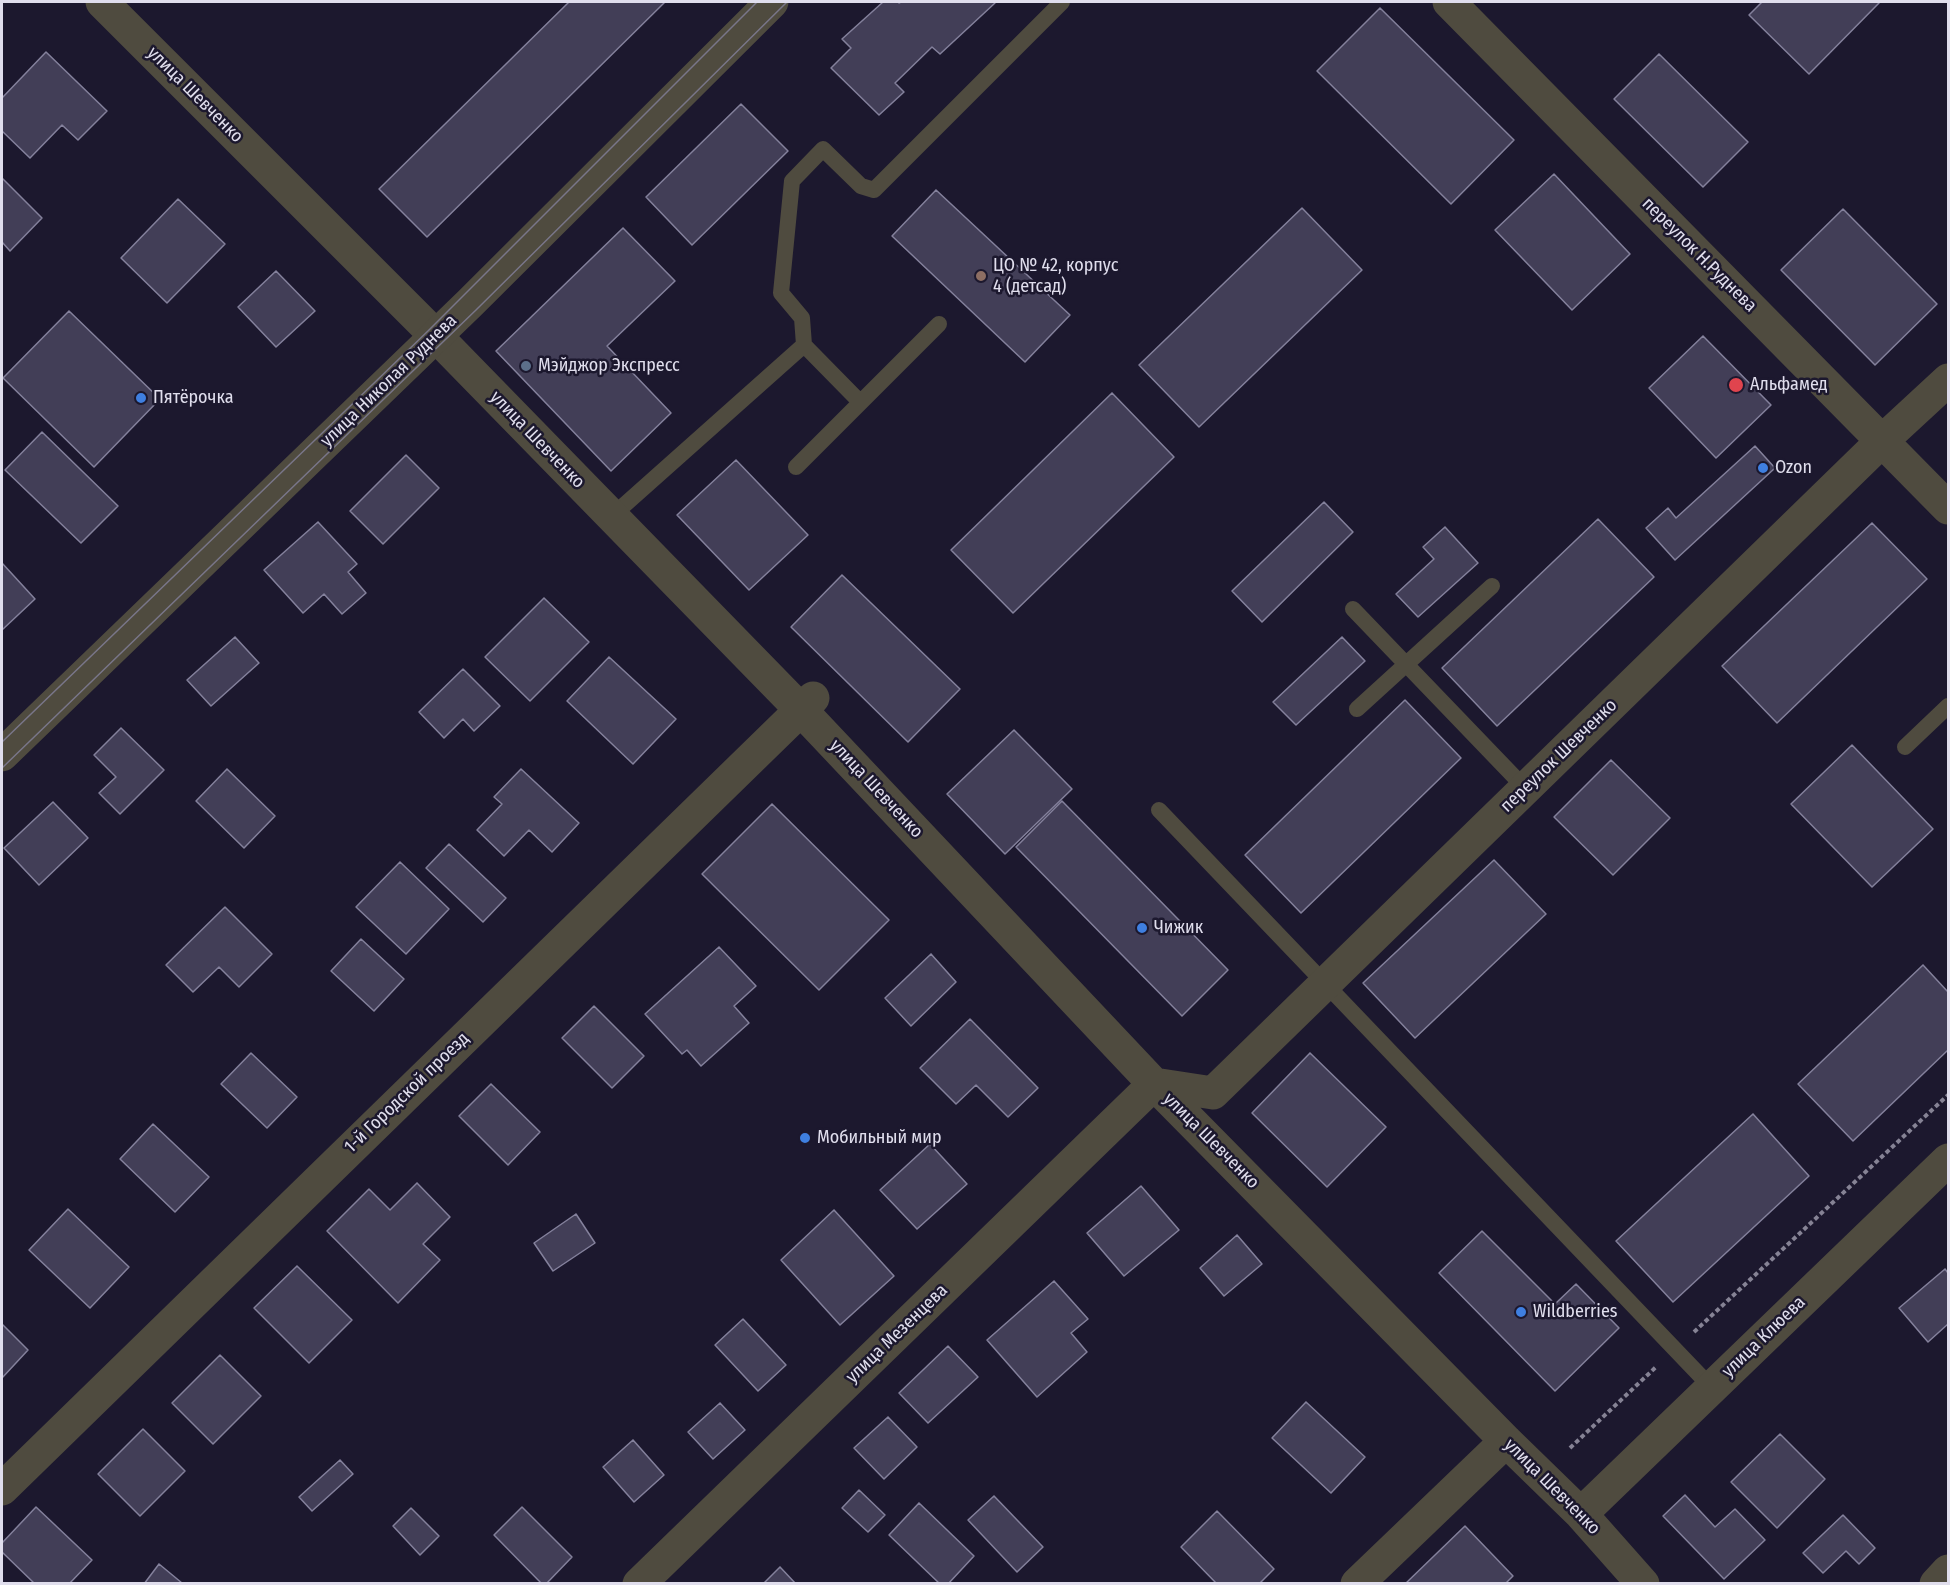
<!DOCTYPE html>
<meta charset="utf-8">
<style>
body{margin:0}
#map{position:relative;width:1950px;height:1585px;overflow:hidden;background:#1c182e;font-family:"Fira Sans Condensed",sans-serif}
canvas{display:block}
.frame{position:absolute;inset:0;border:3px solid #e0deed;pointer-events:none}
</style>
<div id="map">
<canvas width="1950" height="1585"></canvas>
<div class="frame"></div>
</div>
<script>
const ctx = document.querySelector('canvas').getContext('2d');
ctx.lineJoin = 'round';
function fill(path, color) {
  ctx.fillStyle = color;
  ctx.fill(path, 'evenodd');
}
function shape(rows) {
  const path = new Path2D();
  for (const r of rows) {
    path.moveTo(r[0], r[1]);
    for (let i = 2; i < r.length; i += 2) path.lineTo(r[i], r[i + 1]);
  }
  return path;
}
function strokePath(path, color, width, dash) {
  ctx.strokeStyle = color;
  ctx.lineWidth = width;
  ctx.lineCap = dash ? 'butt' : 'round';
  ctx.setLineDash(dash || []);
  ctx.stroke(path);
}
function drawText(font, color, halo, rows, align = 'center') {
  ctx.font = font + ' "Fira Sans Condensed",sans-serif';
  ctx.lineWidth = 5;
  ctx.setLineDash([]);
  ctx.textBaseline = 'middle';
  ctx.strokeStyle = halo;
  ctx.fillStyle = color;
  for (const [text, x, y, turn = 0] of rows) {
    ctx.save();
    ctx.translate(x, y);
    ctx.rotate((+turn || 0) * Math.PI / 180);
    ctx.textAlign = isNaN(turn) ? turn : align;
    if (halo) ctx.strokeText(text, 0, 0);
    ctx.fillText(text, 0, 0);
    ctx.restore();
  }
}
const building = shape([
 [569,2,665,2,427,237,379,189,569,2],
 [883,2,898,2,899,3,901,2,993,2,995,3,940,54,932,47,895,83,904,92,879,115,831,68,851,48,842,39,883,2],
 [1762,2,1880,2,1809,74,1749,15,1762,2],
 [1380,8,1514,140,1451,204,1317,71,1380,8],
 [46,52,107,111,78,140,62,125,30,158,2,131,2,98,46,52],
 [1659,54,1748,142,1703,187,1614,99,1659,54],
 [741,104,788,151,692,245,646,197,741,104],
 [1554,174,1630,254,1572,310,1495,230,1554,174],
 [2,178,42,218,10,251,2,242,2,178],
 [936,190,1070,315,1025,362,892,236,936,190],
 [178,199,225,244,167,303,121,258,178,199],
 [1302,208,1362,270,1199,427,1139,365,1302,208],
 [1843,209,1937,304,1875,365,1781,270,1843,209],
 [623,228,675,281,607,346,671,413,611,471,496,351,623,228],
 [276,271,315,311,276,347,238,307,276,271],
 [69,311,160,399,94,467,3,378,69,311],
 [1703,336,1771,405,1716,458,1649,388,1703,336],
 [1112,393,1174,457,1013,613,951,550,1112,393],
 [42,432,118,506,81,543,5,470,42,432],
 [1755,446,1775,468,1675,560,1646,528,1668,508,1676,518,1755,446],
 [406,455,439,488,383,544,350,511,406,455],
 [736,460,808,535,749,590,677,515,736,460],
 [1324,502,1353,532,1262,622,1232,591,1324,502],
 [1598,519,1654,577,1497,726,1442,668,1598,519],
 [318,522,357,564,348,572,366,593,342,614,324,594,303,613,264,570,318,522],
 [1872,523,1927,579,1777,723,1722,666,1872,523],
 [1445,527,1478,563,1418,617,1396,594,1434,559,1423,547,1445,527],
 [2,563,35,599,2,630,2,563],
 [842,575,960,689,908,742,791,627,842,575],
 [544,598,589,642,530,701,485,657,544,598],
 [235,637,259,663,211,706,187,680,235,637],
 [1342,637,1365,661,1296,725,1273,702,1342,637],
 [609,657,676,719,633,764,567,701,609,657],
 [463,669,500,706,474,731,463,719,444,738,419,712,463,669],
 [1405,700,1461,758,1301,913,1245,855,1405,700],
 [121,728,164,770,120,814,99,793,116,777,94,755,121,728],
 [1014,730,1072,789,1005,854,947,794,1014,730],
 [1852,745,1933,829,1872,887,1791,804,1852,745],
 [1611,760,1670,818,1613,875,1554,817,1611,760],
 [227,769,275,816,244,848,196,801,227,769],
 [521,769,579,823,552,852,529,830,504,856,477,830,502,804,494,797,521,769],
 [1062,801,1228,970,1182,1016,1016,847,1062,801],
 [53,802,88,838,39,885,4,848,53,802],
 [772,804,889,920,819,990,702,874,772,804],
 [449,844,506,898,483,922,426,868,449,844],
 [1494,860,1546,914,1415,1038,1363,983,1494,860],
 [400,862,449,909,406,954,356,907,400,862],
 [225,907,272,954,239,987,219,967,193,992,166,965,225,907],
 [361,939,404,979,374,1011,331,971,361,939],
 [719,947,756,986,734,1006,749,1023,701,1066,687,1050,682,1054,645,1014,719,947],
 [931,954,956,982,911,1026,885,998,931,954],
 [1923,965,1948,992,1948,1050,1853,1141,1798,1084,1923,965],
 [594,1006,644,1056,612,1088,562,1038,594,1006],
 [970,1019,1038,1088,1008,1117,976,1085,956,1104,920,1068,970,1019],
 [251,1053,297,1097,267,1128,221,1084,251,1053],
 [1310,1053,1386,1127,1327,1187,1252,1113,1310,1053],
 [491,1084,540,1132,508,1165,459,1116,491,1084],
 [1753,1114,1809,1176,1673,1302,1616,1241,1753,1114],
 [153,1124,209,1177,175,1212,120,1159,153,1124],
 [930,1144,967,1184,917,1229,880,1190,930,1144],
 [417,1183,450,1217,423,1244,440,1260,398,1303,327,1231,369,1189,390,1210,417,1183],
 [1141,1186,1179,1230,1124,1276,1087,1233,1141,1186],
 [68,1209,129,1267,90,1308,29,1250,68,1209],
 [834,1210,894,1276,840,1325,781,1260,834,1210],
 [576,1214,595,1243,553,1271,534,1243,576,1214],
 [1482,1231,1555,1304,1576,1284,1619,1328,1555,1391,1439,1273,1482,1231],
 [1237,1235,1262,1264,1224,1296,1200,1268,1237,1235],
 [297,1266,352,1320,309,1363,254,1308,297,1266],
 [1945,1269,1948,1273,1948,1324,1928,1342,1899,1308,1945,1269],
 [1054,1281,1088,1319,1071,1333,1087,1352,1037,1397,987,1340,1054,1281],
 [743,1319,786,1365,758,1391,715,1345,743,1319],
 [2,1324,28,1350,2,1378,2,1324],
 [948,1346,978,1377,928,1423,899,1393,948,1346],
 [220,1355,261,1396,213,1444,172,1403,220,1355],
 [1306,1402,1365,1457,1331,1493,1272,1438,1306,1402],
 [720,1403,745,1430,713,1459,688,1432,720,1403],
 [888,1417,917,1447,884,1479,854,1448,888,1417],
 [143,1429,185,1471,140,1516,98,1474,143,1429],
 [1780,1434,1825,1479,1777,1528,1731,1482,1780,1434],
 [633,1440,664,1475,634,1502,603,1467,633,1440],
 [340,1460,353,1474,312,1511,299,1497,340,1460],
 [859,1490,885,1515,868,1532,842,1508,859,1490],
 [1685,1495,1715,1527,1735,1509,1765,1540,1724,1579,1663,1516,1685,1495],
 [994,1496,1043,1547,1017,1572,968,1520,994,1496],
 [919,1503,974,1556,948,1584,940,1584,889,1535,919,1503],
 [36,1507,92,1560,69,1584,35,1584,2,1552,2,1543,36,1507],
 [522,1507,572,1557,546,1584,542,1584,494,1535,522,1507],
 [411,1508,439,1536,420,1555,393,1526,411,1508],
 [1217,1511,1274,1569,1259,1584,1217,1584,1181,1547,1217,1511],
 [1843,1515,1875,1548,1859,1564,1846,1551,1823,1573,1803,1553,1843,1515],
 [1465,1526,1513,1576,1505,1584,1405,1584,1465,1526],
 [159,1564,182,1583,181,1584,144,1584,159,1564],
 [780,1567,796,1584,763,1584,780,1567]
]);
fill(building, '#423e57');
strokePath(building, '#84819c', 1.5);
strokePath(shape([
 [1694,1332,1948,1095],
 [1570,1448,1656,1367]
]), '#868395', 4, [4.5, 3]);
strokePath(shape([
 [804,345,860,402],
 [796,467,939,324],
 [612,516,804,345,802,318,781,293,792,181,823,149,861,186,874,190,1062,2],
 [1353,609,1525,788],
 [1357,709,1492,586],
 [1905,747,1948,706],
 [1159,810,1712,1388]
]), '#4f4b3f', 16);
strokePath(shape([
 [102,2,436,336,801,710,1154,1084,1506,1441,1581,1514,1643,1584],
 [1449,2,1948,508],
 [2,1489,813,698],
 [1581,1514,1948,1160],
 [639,1584,1154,1084,1213,1093,1882,441,1948,380],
 [1357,1584,1506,1441],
 [1936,1584,1948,1571]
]), '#4f4b3f', 33);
strokePath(shape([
 [2,755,470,303,772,2]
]), '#4f4b3f', 33);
strokePath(shape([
 [2,742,429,330,757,2],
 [2,768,476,310,787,2]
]), '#797689', 1.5);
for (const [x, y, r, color] of [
 [981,276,6,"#8d6e63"],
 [526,366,6,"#5c6f8a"],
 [1736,385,8,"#e0444e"],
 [141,398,6,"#3f7fe0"],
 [1763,468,6,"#3f7fe0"],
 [1142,928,6,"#3f7fe0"],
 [805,1138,6,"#3f7fe0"],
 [1521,1312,6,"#3f7fe0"]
]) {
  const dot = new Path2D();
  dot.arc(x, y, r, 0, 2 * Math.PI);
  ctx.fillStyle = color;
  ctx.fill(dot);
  strokePath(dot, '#1c182e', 2);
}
drawText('18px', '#e0deed', '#1c182e', [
 ["улица Шевченко",195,95,45],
 ["переулок Н.Руднева",1699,255,45],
 ["улица Николая Руднева",389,381,-44],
 ["улица Шевченко",537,440,46],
 ["переулок Шевченко",1559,756,-44],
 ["улица Шевченко",876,789,47],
 ["1-й Городской проезд",407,1093,-44],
 ["улица Шевченко",1211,1141,45],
 ["улица Мезенцева",897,1334,-44],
 ["улица Клюева",1764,1337,-44],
 ["улица Шевченко",1552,1487,45]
]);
drawText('18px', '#e0deed', '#1c182e', [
 ["ЦО № 42, корпус",993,266],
 ["4 (детсад)",993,287],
 ["Мэйджор Экспресс",538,366],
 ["Альфамед",1750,385],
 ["Пятёрочка",153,398],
 ["Ozon",1775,468],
 ["Чижик",1154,928],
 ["Мобильный мир",817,1138],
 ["Wildberries",1533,1312]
], 'left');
</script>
